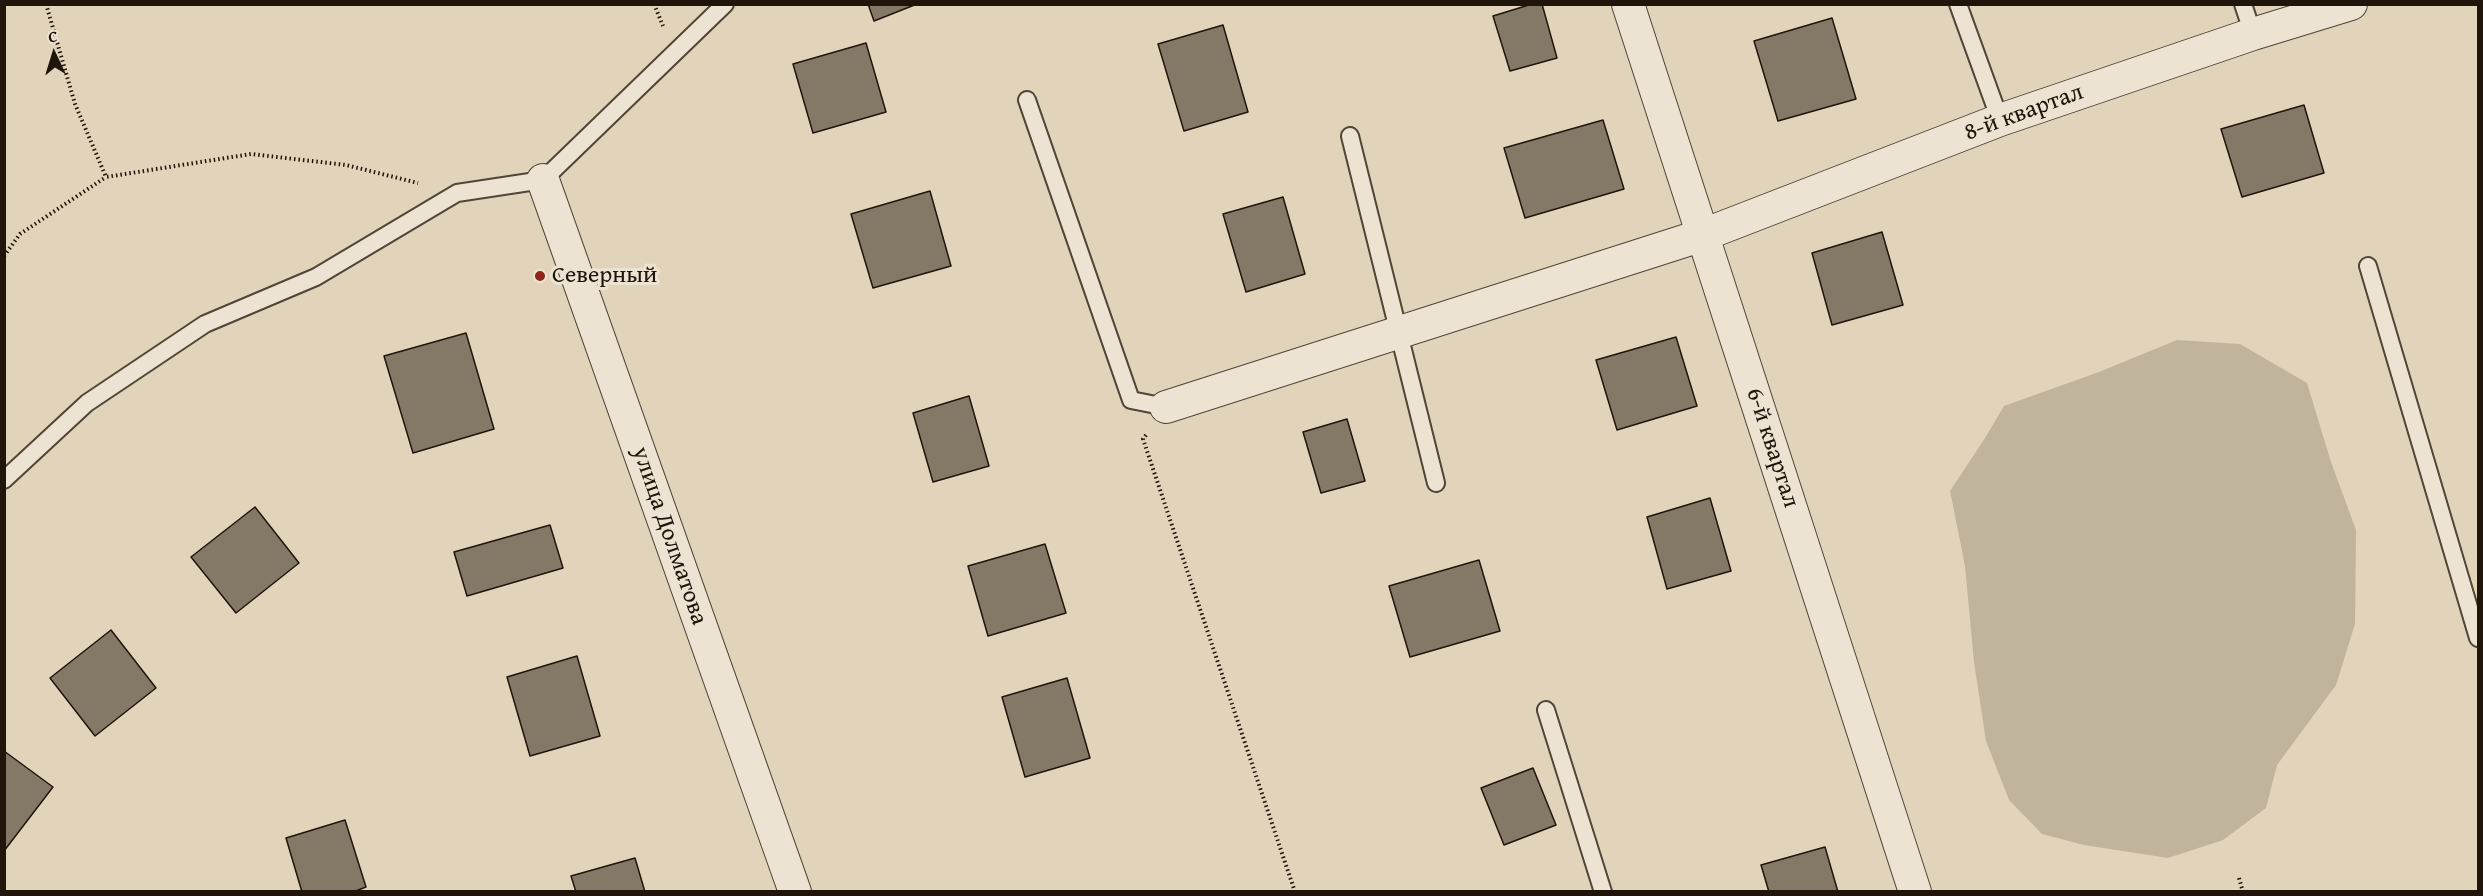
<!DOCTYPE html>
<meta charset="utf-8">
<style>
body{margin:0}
#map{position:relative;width:2483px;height:896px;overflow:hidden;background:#e1d4bb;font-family:"Gentium Book Plus",serif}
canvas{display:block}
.frame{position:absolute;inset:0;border:6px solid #20150b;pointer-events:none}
.north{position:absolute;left:24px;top:24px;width:60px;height:60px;-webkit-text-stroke:4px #ece3d3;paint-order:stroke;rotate:356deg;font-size:16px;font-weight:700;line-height:24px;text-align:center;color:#20150b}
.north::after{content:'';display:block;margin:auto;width:21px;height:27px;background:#20150b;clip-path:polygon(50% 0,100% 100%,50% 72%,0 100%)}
</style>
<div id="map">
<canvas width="2483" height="896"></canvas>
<div class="frame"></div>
<div class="north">С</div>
</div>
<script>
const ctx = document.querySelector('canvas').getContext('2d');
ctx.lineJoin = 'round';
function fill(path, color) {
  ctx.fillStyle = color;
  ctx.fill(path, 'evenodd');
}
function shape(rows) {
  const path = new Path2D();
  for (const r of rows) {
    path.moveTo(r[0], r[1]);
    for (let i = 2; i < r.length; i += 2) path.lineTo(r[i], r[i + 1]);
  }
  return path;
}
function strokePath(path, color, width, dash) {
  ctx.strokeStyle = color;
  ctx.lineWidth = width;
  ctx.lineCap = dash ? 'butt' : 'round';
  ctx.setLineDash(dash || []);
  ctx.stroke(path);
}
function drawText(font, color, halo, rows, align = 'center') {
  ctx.font = font + ' "Gentium Book Plus",serif';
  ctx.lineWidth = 6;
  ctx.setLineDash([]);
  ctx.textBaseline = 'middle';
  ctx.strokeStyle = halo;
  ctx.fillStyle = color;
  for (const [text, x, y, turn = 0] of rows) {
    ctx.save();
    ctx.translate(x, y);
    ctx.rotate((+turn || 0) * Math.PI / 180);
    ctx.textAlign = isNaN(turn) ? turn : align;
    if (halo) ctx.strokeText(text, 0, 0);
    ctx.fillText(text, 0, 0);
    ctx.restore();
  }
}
fill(shape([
 [2177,340,2240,344,2307,383,2331,462,2356,530,2355,624,2336,685,2277,765,2266,808,2223,840,2168,858,2084,845,2042,834,2009,800,1986,741,1974,662,1965,566,1950,491,1985,438,2004,406,2099,372]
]), '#c0b49d');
const building = shape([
 [868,4,917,4,874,21,868,4],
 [1532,4,1542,4,1557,58,1510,71,1493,16,1532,4],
 [1832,18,1856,99,1778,121,1754,41,1832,18],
 [1223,25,1248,112,1184,131,1158,44,1223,25],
 [866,43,886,112,813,133,793,64,866,43],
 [2304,105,2324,173,2242,197,2221,129,2304,105],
 [1603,120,1624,189,1525,218,1504,148,1603,120],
 [930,191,951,266,873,288,851,214,930,191],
 [1283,197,1305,274,1246,292,1223,214,1283,197],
 [1882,232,1903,305,1832,325,1812,253,1882,232],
 [466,333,494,429,413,453,384,356,466,333],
 [1676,337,1697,406,1617,430,1596,360,1676,337],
 [969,396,989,466,933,482,913,413,969,396],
 [1347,419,1365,481,1321,493,1303,432,1347,419],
 [1710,498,1731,571,1667,589,1647,517,1710,498],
 [255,507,299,563,236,613,191,557,255,507],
 [550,525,563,568,467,596,454,552,550,525],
 [1045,544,1066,613,988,636,968,566,1045,544],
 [1479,560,1500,631,1410,657,1389,586,1479,560],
 [111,630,156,688,95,736,50,678,111,630],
 [577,656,600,736,530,756,507,677,577,656],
 [1067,678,1090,758,1025,777,1002,697,1067,678],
 [4,751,53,787,4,851,4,751],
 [1533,768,1556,825,1504,845,1481,788,1533,768],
 [345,820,366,887,353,892,302,892,286,838,345,820],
 [1825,847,1838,892,1769,892,1761,865,1825,847],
 [635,858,645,892,576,892,571,876,635,858]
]);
fill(building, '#847867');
strokePath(building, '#20150b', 1.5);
const service = shape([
 [1958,4,2000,120],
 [2243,4,2253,34],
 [1027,100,1131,400,1166,407],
 [1350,136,1436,483],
 [2368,266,2478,638],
 [4,480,87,403,205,324,316,277,457,193,543,180,725,4],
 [1546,710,1603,892]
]);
const minor = shape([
 [1628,4,1915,892],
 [543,180,795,892],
 [1166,407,1703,235,2000,120,2253,34,2351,4]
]);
strokePath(service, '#504537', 20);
strokePath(minor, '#504537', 34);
strokePath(shape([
 [46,4,75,104,106,177,251,154,346,165,418,183],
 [654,4,663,26],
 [4,256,20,234,106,177],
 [1146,435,1143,439,1295,892],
 [2239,878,2243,892]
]), '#20150b', 4, [1.5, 3]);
strokePath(service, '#ece3d3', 16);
strokePath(minor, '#ece3d3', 32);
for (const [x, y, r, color] of [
 [540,276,6,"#8f2418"]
]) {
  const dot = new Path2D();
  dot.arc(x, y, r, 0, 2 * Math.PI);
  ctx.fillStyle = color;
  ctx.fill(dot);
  strokePath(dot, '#ece3d3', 2);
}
drawText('24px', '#20150b', '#ece3d3', [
 ["8-й квартал",2024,113,-20],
 ["6-й квартал",1772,448,72],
 ["улица Долматова",669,536,71]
]);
drawText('24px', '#20150b', '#ece3d3', [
 ["Северный",552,276]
], 'left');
</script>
